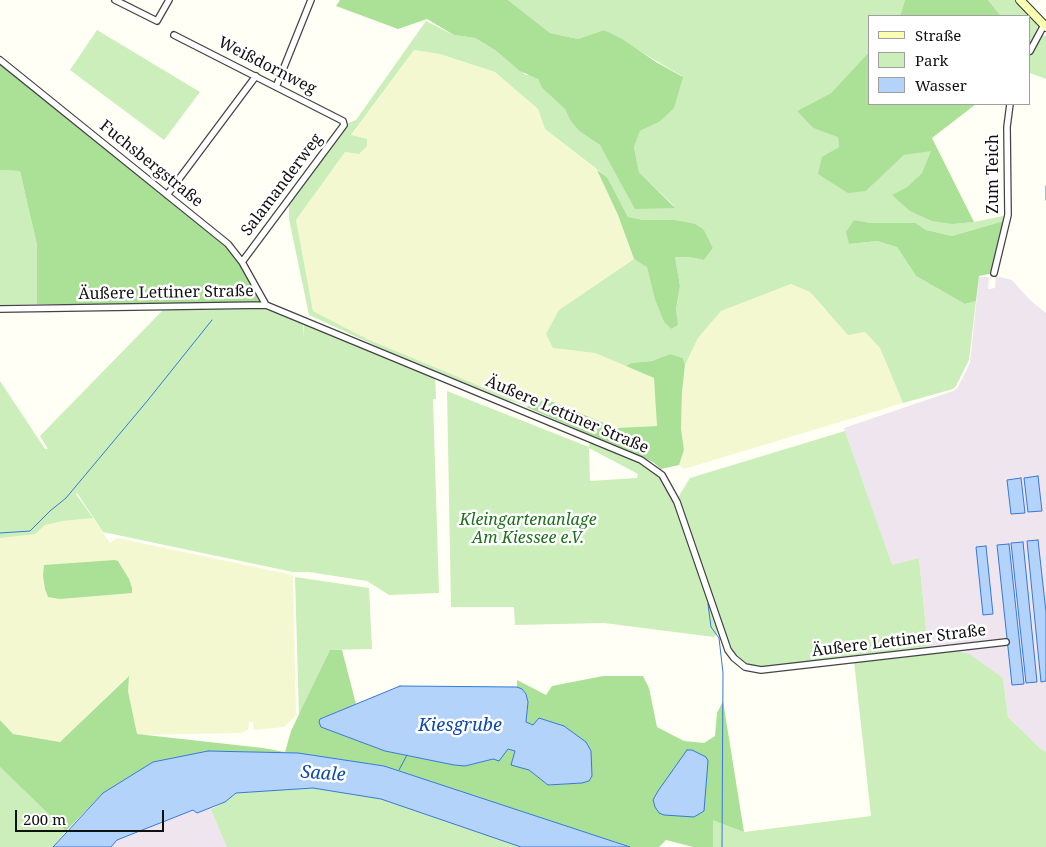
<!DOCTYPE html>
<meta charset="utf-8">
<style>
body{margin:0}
#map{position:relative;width:1046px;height:847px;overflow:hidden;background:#fffff5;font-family:"Noto Serif",serif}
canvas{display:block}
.legend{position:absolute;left:868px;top:15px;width:162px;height:90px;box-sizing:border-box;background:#fff;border:1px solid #a0a0a0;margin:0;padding:6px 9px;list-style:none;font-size:15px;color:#111}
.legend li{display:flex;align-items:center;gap:10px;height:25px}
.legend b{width:25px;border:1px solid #a0a0a0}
.scale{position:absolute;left:15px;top:810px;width:149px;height:22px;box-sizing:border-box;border:2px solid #111;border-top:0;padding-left:6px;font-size:15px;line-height:18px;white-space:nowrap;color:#111;-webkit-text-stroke:4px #fff;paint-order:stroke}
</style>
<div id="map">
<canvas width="1046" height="847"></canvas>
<ul class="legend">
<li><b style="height:6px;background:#f9ffb0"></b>Straße</li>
<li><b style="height:14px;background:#cbeeba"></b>Park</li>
<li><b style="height:14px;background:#b4d3fb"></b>Wasser</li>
</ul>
<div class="scale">200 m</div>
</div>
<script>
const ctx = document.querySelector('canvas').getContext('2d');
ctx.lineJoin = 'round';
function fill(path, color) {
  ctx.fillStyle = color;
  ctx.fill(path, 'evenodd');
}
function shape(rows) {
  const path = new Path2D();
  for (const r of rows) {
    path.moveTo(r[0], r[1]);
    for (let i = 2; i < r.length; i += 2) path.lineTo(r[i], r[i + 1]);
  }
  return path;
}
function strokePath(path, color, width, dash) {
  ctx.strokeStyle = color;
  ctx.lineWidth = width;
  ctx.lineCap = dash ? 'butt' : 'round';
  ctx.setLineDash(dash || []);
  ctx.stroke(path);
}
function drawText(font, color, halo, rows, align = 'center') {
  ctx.font = font + ' "Noto Serif",serif';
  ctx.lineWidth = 5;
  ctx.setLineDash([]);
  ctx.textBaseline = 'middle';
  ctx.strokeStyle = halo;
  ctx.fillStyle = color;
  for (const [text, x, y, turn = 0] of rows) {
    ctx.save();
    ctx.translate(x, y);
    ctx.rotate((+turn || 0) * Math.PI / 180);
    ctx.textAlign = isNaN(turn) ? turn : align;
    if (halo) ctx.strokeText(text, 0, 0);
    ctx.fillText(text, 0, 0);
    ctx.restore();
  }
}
fill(shape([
 [996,276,1012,280,1031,301,1046,313,1046,752,1041,749,1008,717,1003,678,960,652,959,644,928,648,919,558,892,566,844,428,953,391,958,387,970,363,979,277,989,277,988,289,995,288],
 [206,794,228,847,100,847]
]), '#efe5ef');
fill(shape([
 [414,50,440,54,495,72,538,109,545,129,597,170,618,215,634,259,559,310,553,348,595,353,655,378,657,426,616,428,546,399,528,406,367,339,313,311,296,220,345,152,359,154,351,136],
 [791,284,810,292,824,309,865,332,880,348,903,403,684,469,679,465,684,450,681,429,682,392,685,365,698,338,721,311],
 [93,518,110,543,117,538,293,575,296,715,284,727,254,730,253,722,249,722,248,730,241,733,137,735,128,691,128,676,60,742,13,734,0,720,0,531,62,521]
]), '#f4f8d1');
fill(shape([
 [508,0,905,0,900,16,870,16,870,51,831,93,797,111,813,128,838,136,839,147,822,158,866,191,904,155,932,150,922,173,907,187,893,195,953,224,974,222,1008,215,1007,220,952,236,926,230,915,224,871,223,854,220,849,244,877,241,897,247,916,276,965,304,976,301,969,360,956,386,953,389,903,403,880,348,865,332,848,335,810,292,791,284,721,311,698,338,685,365,683,358,670,354,652,361,631,363,626,366,595,353,553,348,546,334,559,310,634,259,647,266,655,300,664,322,671,329,677,325,676,311,680,286,675,257,689,257,704,260,713,248,704,230,675,220,644,220,628,217,607,177,545,129,538,109,495,72,440,54,414,50,351,135,367,139,367,146,359,154,345,152,296,220,313,311,367,339,528,406,502,399,413,363,309,315,289,219,289,201,344,125,356,120,426,21,454,35,475,38,495,50,526,75,533,75,538,79,542,88,565,109,570,120,579,131,600,145,611,164,675,207,639,172,634,147,640,131,659,122,682,76,604,30,578,39,550,33],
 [988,0,1016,0,1038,25,1030,47,1030,16,1001,16],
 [97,30,200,92,164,140,70,70],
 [1042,35,1046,36,1046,79,1030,73,1030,55],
 [0,170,20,171,37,245,37,304,0,305],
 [266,305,303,321,304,338,304,324,435,378,436,399,433,399,439,593,389,595,367,581,309,572,293,572,103,532,77,493,76,494,93,518,62,521,45,525,35,534,0,538,0,381,45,449,48,449,40,436,164,309],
 [447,391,589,447,590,441,641,462,641,465,653,467,662,475,677,502,720,629,714,637,604,623,515,625,514,607,451,607],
 [589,448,638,474,637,478,590,481],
 [845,431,892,565,919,558,928,649,960,648,960,652,969,654,1003,678,1008,717,1041,749,1046,752,1046,847,713,847,713,819,744,832,871,816,854,661,762,669,748,666,739,661,733,653,722,627,679,496,690,478],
 [295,577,369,588,372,649,330,650,299,716],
 [0,767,66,831,53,847,0,847],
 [313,788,381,799,521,847,227,847,211,809,225,802,236,793]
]), '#cbeeba');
fill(shape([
 [340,0,508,0,550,33,578,39,604,30,622,39,656,62,683,77,674,108,659,122,640,131,634,147,639,172,675,208,635,209,600,145,579,131,570,120,565,109,542,88,538,79,520,71,495,50,475,38,454,35,427,19,398,29,336,6],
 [905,0,988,0,1001,16,900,16],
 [870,51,870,104,976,104,932,138,974,222,953,224,932,221,910,211,892,195,907,187,922,173,931,151,904,155,866,191,848,193,818,174,822,157,839,147,838,137,813,128,797,111,831,93],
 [0,60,228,244,265,305,37,304,37,245,20,171,0,170],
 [597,170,607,177,628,217,644,220,675,220,695,224,704,230,713,248,704,260,689,257,675,257,680,286,676,310,678,325,671,329,664,322,655,300,647,267,634,259,618,215],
 [854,220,871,223,915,223,926,230,952,236,1007,220,994,273,979,276,976,301,965,304,916,276,897,247,877,241,849,244,846,232],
 [670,354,683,358,685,365,682,392,681,429,684,450,679,465,661,469,653,462,526,407,546,399,616,428,657,426,654,378,626,366,631,363,652,361],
 [115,560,118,561,129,579,132,588,132,593,60,599,48,597,45,589,43,576,44,565],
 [330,650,342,650,356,704,320,719,321,727,385,751,454,765,465,766,493,759,508,749,515,751,512,765,529,770,548,785,582,783,589,781,533,725,526,722,528,702,526,694,522,689,517,687,517,680,546,695,552,686,603,676,643,676,649,688,657,727,684,741,704,743,715,736,717,713,723,701,744,832,713,820,713,847,693,847,666,840,659,847,630,847,384,766,298,753,208,751,153,762,103,793,66,831,0,767,0,720,13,734,60,742,129,676,128,691,137,734,263,748,285,752,291,731]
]), '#abe097');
const water = shape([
 [1038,476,1042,511,1028,512,1024,478,1038,476],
 [1021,478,1025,513,1011,514,1007,480,1021,478],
 [1038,540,1046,612,1046,681,1041,682,1027,541,1038,540],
 [1023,542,1037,682,1026,683,1011,543,1023,542],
 [1009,544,1024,684,1012,685,997,545,1009,544],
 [986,546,993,614,983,615,976,547,986,546],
 [400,686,517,687,522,689,526,694,528,702,526,722,533,725,539,718,564,726,586,742,591,751,592,776,589,781,582,783,548,785,529,770,511,765,515,751,508,749,499,761,493,759,465,766,454,765,385,751,321,727,319,722,320,719,400,686],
 [687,750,692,750,706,757,708,761,704,811,694,817,664,815,659,813,655,807,653,800,658,791,687,750],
 [208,751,298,753,384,766,630,847,521,847,381,799,313,788,236,793,225,802,197,813,193,810,117,840,111,847,53,847,103,793,153,762,208,751]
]);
fill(water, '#b4d3fb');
strokePath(water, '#3579d9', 1);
strokePath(shape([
 [1046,186,1046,200],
 [0,533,30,531,50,511,66,498,148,400,212,320],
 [708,604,711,627,719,638,723,673,722,847],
 [399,770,407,755]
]), '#3579d9', 1);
const street = shape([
 [115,0,157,21,169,0],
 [174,35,343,121,344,125,242,262],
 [1030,51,1044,25],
 [0,60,228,244,242,262,266,305],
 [276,87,311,0],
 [167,195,256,76],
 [994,273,1008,215,1007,127,1010,104],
 [0,309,266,305,641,460,662,475,677,502,728,650,734,658,745,667,761,670,1006,642]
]);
const secondary = shape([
 [1020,0,1046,27]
]);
strokePath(street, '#444', 8);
strokePath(secondary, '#333', 10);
strokePath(street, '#fff', 5.5);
strokePath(secondary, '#f9ffb0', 8);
drawText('16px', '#111', '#fff', [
 ["Weißdornweg",267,66,27],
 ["Fuchsbergstraße",151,164,39],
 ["Zum Teich",993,174,-90],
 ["Salamanderweg",282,185,-53],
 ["Äußere Lettiner Straße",166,293,-1],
 ["Äußere Lettiner Straße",567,415,23],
 ["Äußere Lettiner Straße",899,641,-7]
]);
drawText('italic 16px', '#1c701a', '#fff', [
 ["Kleingartenanlage",528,520],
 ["Am Kiessee e.V.",528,538]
]);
drawText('italic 18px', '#0d4aaf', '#fff', [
 ["Kiesgrube",460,726],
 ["Saale",323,774,4]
]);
</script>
